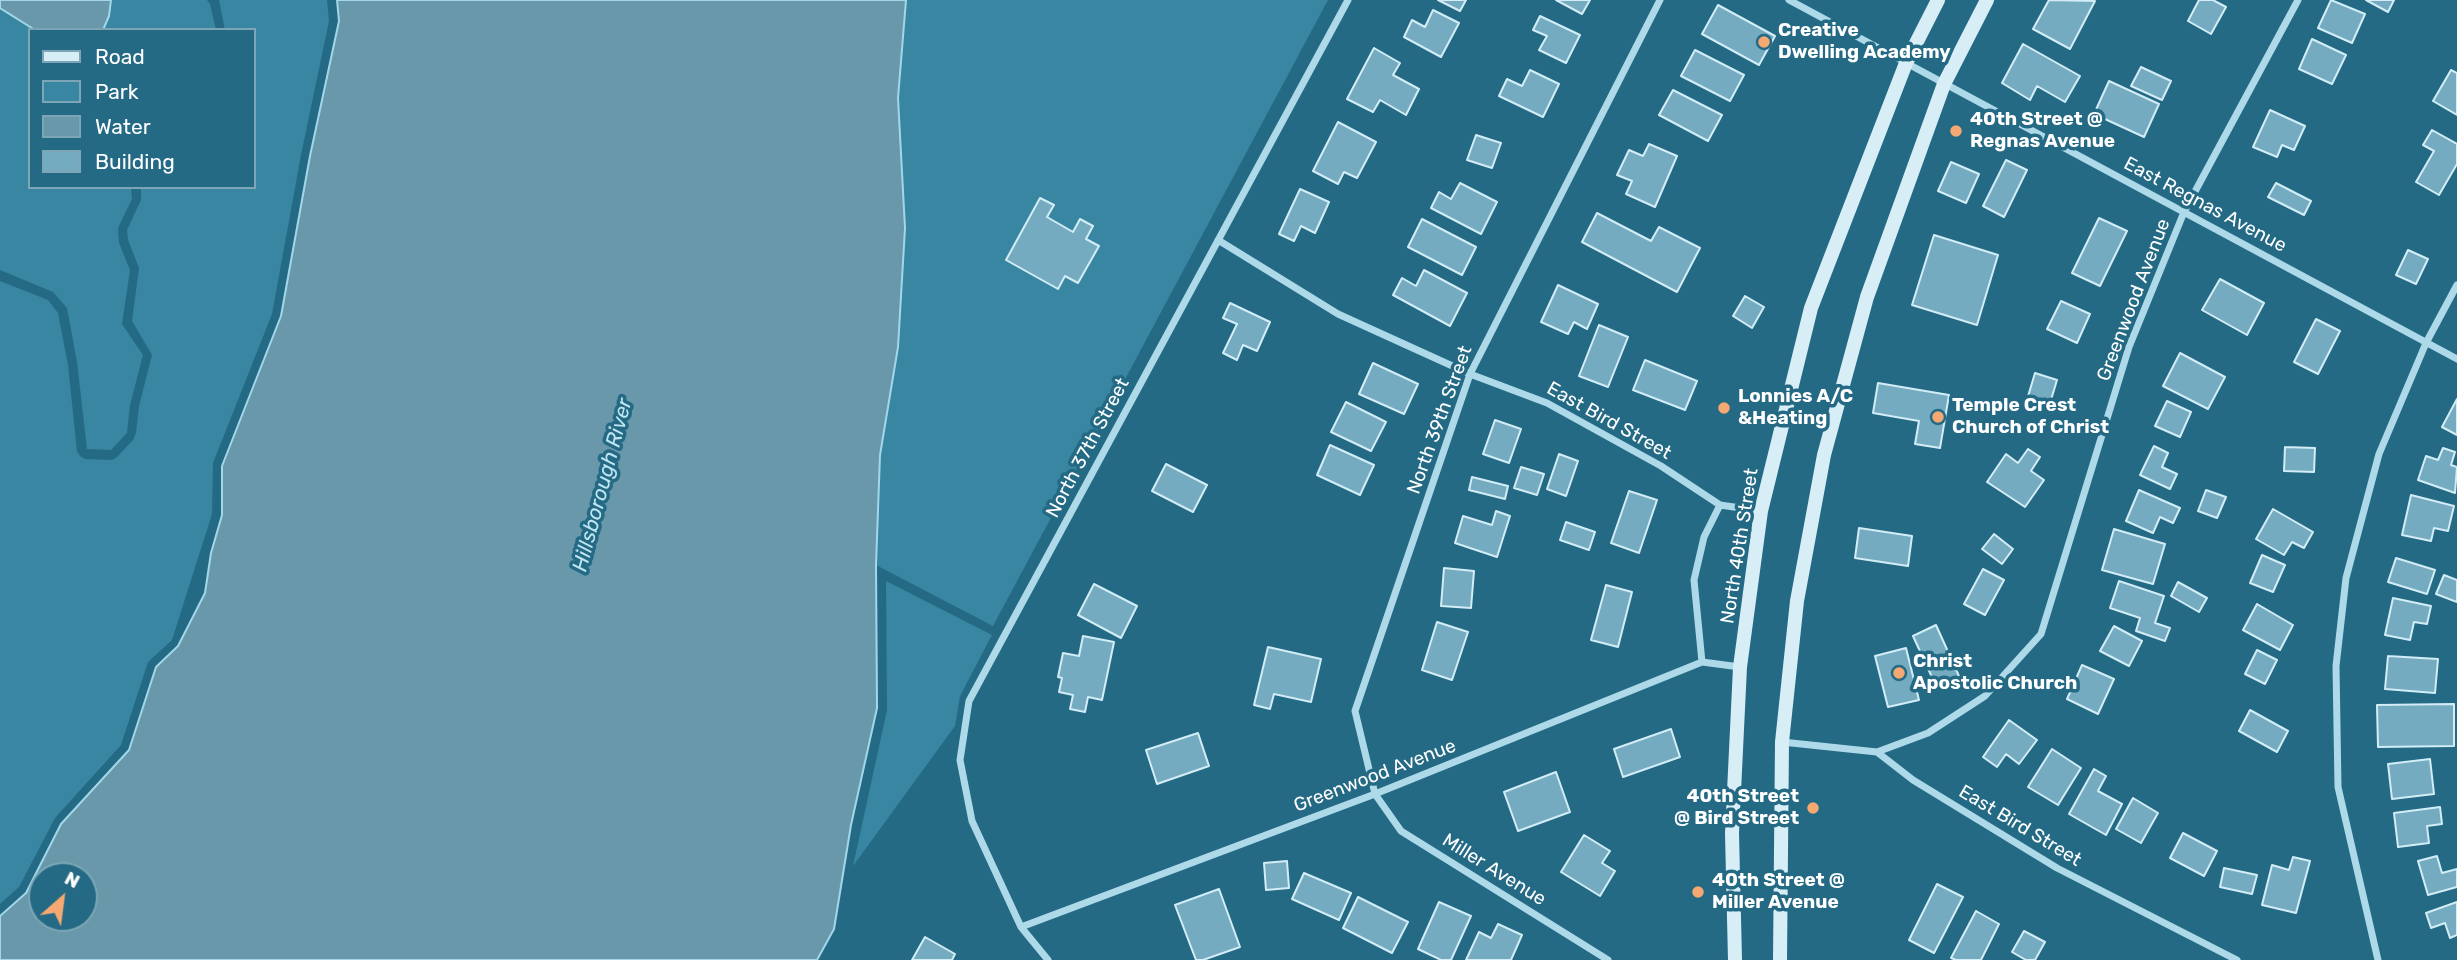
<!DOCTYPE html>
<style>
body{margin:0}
#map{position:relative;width:2457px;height:960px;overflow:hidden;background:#246a85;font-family:Rubik,sans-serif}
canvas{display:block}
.legend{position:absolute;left:28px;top:28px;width:228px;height:161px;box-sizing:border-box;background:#246a85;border:2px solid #7ca6b6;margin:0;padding:9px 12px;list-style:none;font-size:21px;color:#fff}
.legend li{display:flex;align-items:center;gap:14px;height:35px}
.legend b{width:35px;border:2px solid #7ca6b6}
.north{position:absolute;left:28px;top:862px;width:70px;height:70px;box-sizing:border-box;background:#246a85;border:2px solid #7ca6b6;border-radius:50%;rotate:28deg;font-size:19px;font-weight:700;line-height:28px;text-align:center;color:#fff}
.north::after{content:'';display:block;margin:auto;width:24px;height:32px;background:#f3a971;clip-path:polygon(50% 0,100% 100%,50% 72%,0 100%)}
</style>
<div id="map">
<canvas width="2457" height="960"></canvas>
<ul class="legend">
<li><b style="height:9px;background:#d8eef7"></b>Road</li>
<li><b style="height:19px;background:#3886a2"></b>Park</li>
<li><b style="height:19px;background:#6898aa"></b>Water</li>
<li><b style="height:19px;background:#75abc0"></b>Building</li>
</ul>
<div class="north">N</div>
</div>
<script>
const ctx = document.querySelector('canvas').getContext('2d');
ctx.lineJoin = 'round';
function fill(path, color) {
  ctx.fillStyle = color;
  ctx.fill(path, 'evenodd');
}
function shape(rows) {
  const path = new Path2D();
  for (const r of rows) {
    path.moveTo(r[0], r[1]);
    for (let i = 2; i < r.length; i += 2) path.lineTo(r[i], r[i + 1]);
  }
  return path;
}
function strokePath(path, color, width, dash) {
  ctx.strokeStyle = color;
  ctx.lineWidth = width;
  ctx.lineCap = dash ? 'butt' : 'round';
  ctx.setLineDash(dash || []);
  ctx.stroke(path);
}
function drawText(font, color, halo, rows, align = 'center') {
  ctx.font = font + ' Rubik,sans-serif';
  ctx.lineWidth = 7;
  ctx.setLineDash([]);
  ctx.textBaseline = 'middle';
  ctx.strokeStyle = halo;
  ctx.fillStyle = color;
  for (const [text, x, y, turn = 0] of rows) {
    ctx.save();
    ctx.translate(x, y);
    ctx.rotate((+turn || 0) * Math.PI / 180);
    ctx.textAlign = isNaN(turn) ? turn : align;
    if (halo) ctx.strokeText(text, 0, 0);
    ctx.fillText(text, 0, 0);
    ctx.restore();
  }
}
fill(shape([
 [0,0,207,0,210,4,216,30,30,30,30,187,131,187,132,199,118,228,119,243,130,270,122,324,143,355,130,405,127,433,111,450,87,449,77,362,67,308,53,292,0,270],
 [219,0,327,0,329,21,301,155,272,314,213,463,212,514,172,640,148,662,121,745,55,818,19,887,0,904,0,281,48,300,58,313,68,365,77,451,80,456,85,459,112,460,117,457,133,440,136,433,139,406,152,355,132,321,139,268,128,240,127,230,141,200,141,187,254,187,254,30,225,30],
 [906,0,1328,0,993,626,876,565,880,455,898,347,905,228,898,98],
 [886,581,992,635,960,696,955,726,853,866,887,710]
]), '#3886a2');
const water = shape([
 [0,0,111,0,109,16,103,30,35,30,0,8,0,0],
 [337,0,906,0,898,98,905,228,898,347,880,455,876,565,877,708,851,825,834,929,817,960,0,960,0,916,26,893,61,824,129,750,156,667,178,646,205,593,211,553,222,515,222,466,281,316,310,156,339,21,337,0],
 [42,876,84,876,84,918,42,918,42,876]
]);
fill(water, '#6898aa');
strokePath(water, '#a2d7e9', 2);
const building = shape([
 [1438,0,1466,0,1460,11,1438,0],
 [1556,0,1590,0,1582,14,1556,0],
 [2049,0,2095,1,2070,49,2033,29,2049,0],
 [2199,0,2213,0,2226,7,2211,34,2188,21,2199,0],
 [2331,0,2365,14,2352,43,2318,28,2331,0],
 [2366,0,2394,0,2388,12,2366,0],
 [1718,5,1775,36,1759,65,1702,34,1718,5],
 [1433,10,1459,23,1441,57,1404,37,1412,20,1425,27,1433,10],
 [1540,16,1580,35,1566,63,1539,50,1547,36,1533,30,1540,16],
 [2312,39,2346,55,2332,84,2299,69,2312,39],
 [2023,44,2080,76,2065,102,2037,86,2030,100,2002,83,2023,44],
 [1374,48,1400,63,1393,75,1419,89,1406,115,1380,100,1373,112,1347,99,1374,48],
 [1695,50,1744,75,1730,101,1681,76,1695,50],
 [2141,67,2171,81,2162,100,2131,86,2141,67],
 [1530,70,1559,84,1543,117,1499,96,1507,79,1522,86,1530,70],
 [2451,70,2457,73,2457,115,2433,101,2451,70],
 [2109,81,2159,104,2144,137,2094,114,2109,81],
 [1673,90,1722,115,1708,141,1659,115,1673,90],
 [2270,110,2305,126,2294,150,2282,145,2277,157,2253,147,2270,110],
 [1338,122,1376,142,1357,178,1344,172,1338,184,1313,171,1338,122],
 [2432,130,2457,144,2457,164,2439,195,2416,182,2434,151,2423,145,2432,130],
 [1476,135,1501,143,1492,168,1467,160,1476,135],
 [1649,144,1677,156,1655,207,1626,194,1632,181,1617,175,1629,150,1643,156,1649,144],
 [2006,160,2027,170,2004,217,1983,206,2006,160],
 [1951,162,1979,174,1966,203,1938,191,1951,162],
 [1460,183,1497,202,1481,234,1431,208,1439,192,1451,199,1460,183],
 [2276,183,2311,201,2304,215,2268,197,2276,183],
 [1300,189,1329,202,1315,233,1301,226,1294,241,1279,234,1300,189],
 [1040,198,1054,205,1047,217,1073,232,1080,219,1093,226,1086,239,1099,246,1078,283,1065,276,1058,289,1006,260,1040,198],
 [1597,213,1651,241,1659,227,1700,248,1677,292,1582,242,1597,213],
 [2099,218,2127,231,2100,286,2072,273,2099,218],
 [1422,219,1476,247,1462,275,1408,247,1422,219],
 [1934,235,1998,255,1977,325,1912,305,1934,235],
 [2408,250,2428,259,2416,284,2396,275,2408,250],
 [1424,270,1467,293,1450,326,1393,295,1402,278,1416,286,1424,270],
 [2220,279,2264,303,2247,335,2202,310,2220,279],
 [1558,285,1598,304,1587,329,1574,322,1568,334,1541,322,1558,285],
 [1745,296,1764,307,1752,328,1733,316,1745,296],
 [2061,301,2090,314,2077,343,2047,329,2061,301],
 [1230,303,1270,322,1257,351,1243,345,1237,360,1223,353,1237,324,1223,318,1230,303],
 [2316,319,2340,331,2318,374,2294,362,2316,319],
 [1599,325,1628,337,1608,387,1579,376,1599,325],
 [2180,353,2225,377,2208,409,2163,386,2180,353],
 [1645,360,1697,381,1685,410,1633,390,1645,360],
 [1373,363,1418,384,1404,414,1359,394,1373,363],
 [2035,373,2057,380,2048,410,2026,403,2035,373],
 [1878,383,1949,395,1940,448,1915,444,1919,421,1873,413,1878,383],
 [2457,399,2457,435,2442,427,2457,399],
 [2167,401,2191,412,2180,437,2155,426,2167,401],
 [1346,402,1386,422,1371,451,1331,432,1346,402],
 [1495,420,1521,429,1509,463,1483,454,1495,420],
 [1330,445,1374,465,1360,495,1317,475,1330,445],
 [2154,446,2168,453,2162,467,2177,474,2170,489,2140,475,2154,446],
 [2285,447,2315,448,2314,472,2284,471,2285,447],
 [2443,448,2455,452,2451,465,2457,467,2455,493,2418,480,2426,456,2438,460,2443,448],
 [2028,449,2040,457,2031,471,2044,480,2025,507,1987,482,2006,454,2018,463,2028,449],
 [1559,454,1578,461,1566,496,1547,489,1559,454],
 [1166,464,1207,485,1193,512,1152,491,1166,464],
 [1521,467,1544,474,1537,495,1514,488,1521,467],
 [1472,477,1508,486,1505,499,1469,490,1472,477],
 [2139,490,2180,508,2173,523,2160,517,2153,533,2126,521,2139,490],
 [2206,490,2226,497,2217,518,2198,511,2206,490],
 [1629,491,1657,500,1639,553,1611,543,1629,491],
 [2411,495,2454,506,2448,531,2434,528,2431,541,2402,535,2411,495],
 [2273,509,2313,532,2304,548,2292,542,2284,555,2256,539,2273,509],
 [1496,511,1510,516,1497,557,1455,543,1463,516,1492,525,1496,511],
 [1566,522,1595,532,1589,550,1560,540,1566,522],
 [1859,528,1912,536,1908,566,1855,558,1859,528],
 [2114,529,2165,544,2153,584,2102,570,2114,529],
 [1994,534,2013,549,2002,564,1982,549,1994,534],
 [2262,555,2285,565,2273,592,2250,583,2262,555],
 [2396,558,2435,570,2427,594,2388,582,2396,558],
 [1444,568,1474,571,1471,608,1441,606,1444,568],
 [1983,569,2004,580,1985,615,1964,604,1983,569],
 [2444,575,2457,580,2457,602,2436,594,2444,575],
 [2119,581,2164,596,2155,623,2170,628,2165,641,2136,631,2140,618,2110,608,2119,581],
 [2178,582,2207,598,2199,612,2171,596,2178,582],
 [1094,584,1137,606,1121,638,1078,615,1094,584],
 [1606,585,1632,592,1618,647,1591,640,1606,585],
 [2393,598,2431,606,2427,624,2414,622,2410,640,2385,635,2393,598],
 [2257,604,2293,625,2280,650,2243,630,2257,604],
 [1437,622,1468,632,1452,680,1422,670,1437,622],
 [1936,625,1959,676,1936,686,1913,636,1936,625],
 [2114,626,2142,641,2129,666,2100,651,2114,626],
 [1083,636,1114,642,1102,700,1088,697,1085,712,1070,709,1073,695,1059,692,1062,678,1058,677,1063,653,1079,656,1083,636],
 [1268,647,1321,659,1311,702,1274,694,1270,709,1254,705,1268,647],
 [1906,648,1919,700,1888,707,1875,656,1906,648],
 [2257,650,2277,660,2265,684,2245,674,2257,650],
 [2388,656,2438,659,2435,693,2385,689,2388,656],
 [2082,665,2114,679,2098,714,2067,699,2082,665],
 [2454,704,2454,746,2378,747,2377,705,2454,704],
 [2250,710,2288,731,2277,752,2239,731,2250,710],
 [2009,720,2037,740,2019,764,2006,754,1997,767,1983,757,2009,720],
 [1671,729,1680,757,1623,777,1614,749,1671,729],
 [1198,733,1209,766,1157,784,1146,750,1198,733],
 [2052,749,2081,768,2058,805,2028,787,2052,749],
 [2430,759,2434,794,2392,799,2388,764,2430,759],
 [2094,769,2106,776,2098,791,2122,804,2106,835,2069,814,2094,769],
 [1556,772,1570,812,1518,831,1504,792,1556,772],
 [2133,798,2158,813,2141,843,2116,829,2133,798],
 [2440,807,2442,824,2427,826,2429,843,2398,847,2394,813,2440,807],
 [2183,833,2217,851,2204,876,2170,858,2183,833],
 [1584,835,1610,851,1602,863,1615,871,1600,896,1561,872,1584,835],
 [2437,856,2442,873,2457,869,2457,887,2428,895,2418,861,2437,856],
 [2293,857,2310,861,2296,913,2262,905,2272,865,2289,870,2293,857],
 [1287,861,1289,888,1266,890,1264,863,1287,861],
 [2224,868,2257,875,2252,894,2220,887,2224,868],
 [1304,873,1351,893,1339,920,1292,899,1304,873],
 [1937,884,1963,897,1934,953,1909,940,1937,884],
 [1219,889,1240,947,1203,960,1196,960,1175,905,1219,889],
 [1358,897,1408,922,1392,953,1343,928,1358,897],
 [1439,902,1471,916,1451,960,1441,960,1418,949,1439,902],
 [2457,902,2457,935,2450,938,2445,923,2431,928,2426,913,2457,902],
 [1976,911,1999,924,1981,960,1956,960,1951,958,1976,911],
 [1498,924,1522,935,1511,960,1466,960,1479,932,1491,938,1498,924],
 [2024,931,2045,942,2035,960,2026,960,2012,952,2024,931],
 [925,937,955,954,952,960,912,960,925,937]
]);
fill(building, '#75abc0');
strokePath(building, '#d2edf6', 2);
strokePath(shape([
 [1789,0,2457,359],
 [1218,240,1338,314,1470,374,1547,403,1661,466,1720,505,1761,511],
 [1702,662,1694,580,1704,537,1720,505],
 [1782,742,1877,752,1913,780,2057,868,2237,960],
 [1877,752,1928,733,1985,696,2041,634,2129,347,2184,212,2298,0],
 [1021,927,1375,794,1702,662,1740,667],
 [1048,960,1021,927,972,821,960,760,969,701,1348,0],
 [1608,960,1401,831,1375,794,1355,711,1470,374,1660,0],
 [2378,960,2338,787,2336,666,2346,578,2379,454,2426,343,2457,285]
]), '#aed9e8', 7);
strokePath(shape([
 [1735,960,1732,833,1740,667,1761,511,1811,308,1906,63,1938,0],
 [1780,960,1782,742,1797,601,1824,455,1867,297,1944,84,1987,0]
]), '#d8eef7', 14);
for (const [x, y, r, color] of [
 [1764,42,7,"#f3a971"],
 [1956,131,7,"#f3a971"],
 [1724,408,7,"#f3a971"],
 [1938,417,7,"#f3a971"],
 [1899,673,7,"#f3a971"],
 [1813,808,7,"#f3a971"],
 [1698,892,7,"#f3a971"]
]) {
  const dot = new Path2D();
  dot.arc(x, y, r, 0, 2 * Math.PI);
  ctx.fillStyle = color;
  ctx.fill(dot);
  strokePath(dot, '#246a85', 2.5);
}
drawText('bold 19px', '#fff', '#246a85', [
 ["Creative",1778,31],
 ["Dwelling Academy",1778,53],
 ["40th Street @",1970,120],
 ["Regnas Avenue",1970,142],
 ["Lonnies A/C",1738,397],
 ["&Heating",1738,419],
 ["Temple Crest",1952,406],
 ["Church of Christ",1952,428],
 ["Christ",1913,662],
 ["Apostolic Church",1913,684],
 ["40th Street",1799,797,"right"],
 ["@ Bird Street",1799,819,"right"],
 ["40th Street @",1712,881],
 ["Miller Avenue",1712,903]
], 'left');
drawText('19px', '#fff', '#246a85', [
 ["East Regnas Avenue",2205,205,28],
 ["Greenwood Avenue",2134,300,-69],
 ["North 39th Street",1440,420,-70],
 ["East Bird Street",1609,421,29],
 ["North 37th Street",1088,448,-62],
 ["North 40th Street",1740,546,-81],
 ["Greenwood Avenue",1375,776,-21],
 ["East Bird Street",2020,826,31],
 ["Miller Avenue",1494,870,32]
]);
drawText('italic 21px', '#c0e5f2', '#246a85', [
 ["Hillsborough River",603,485,-75]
]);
</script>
